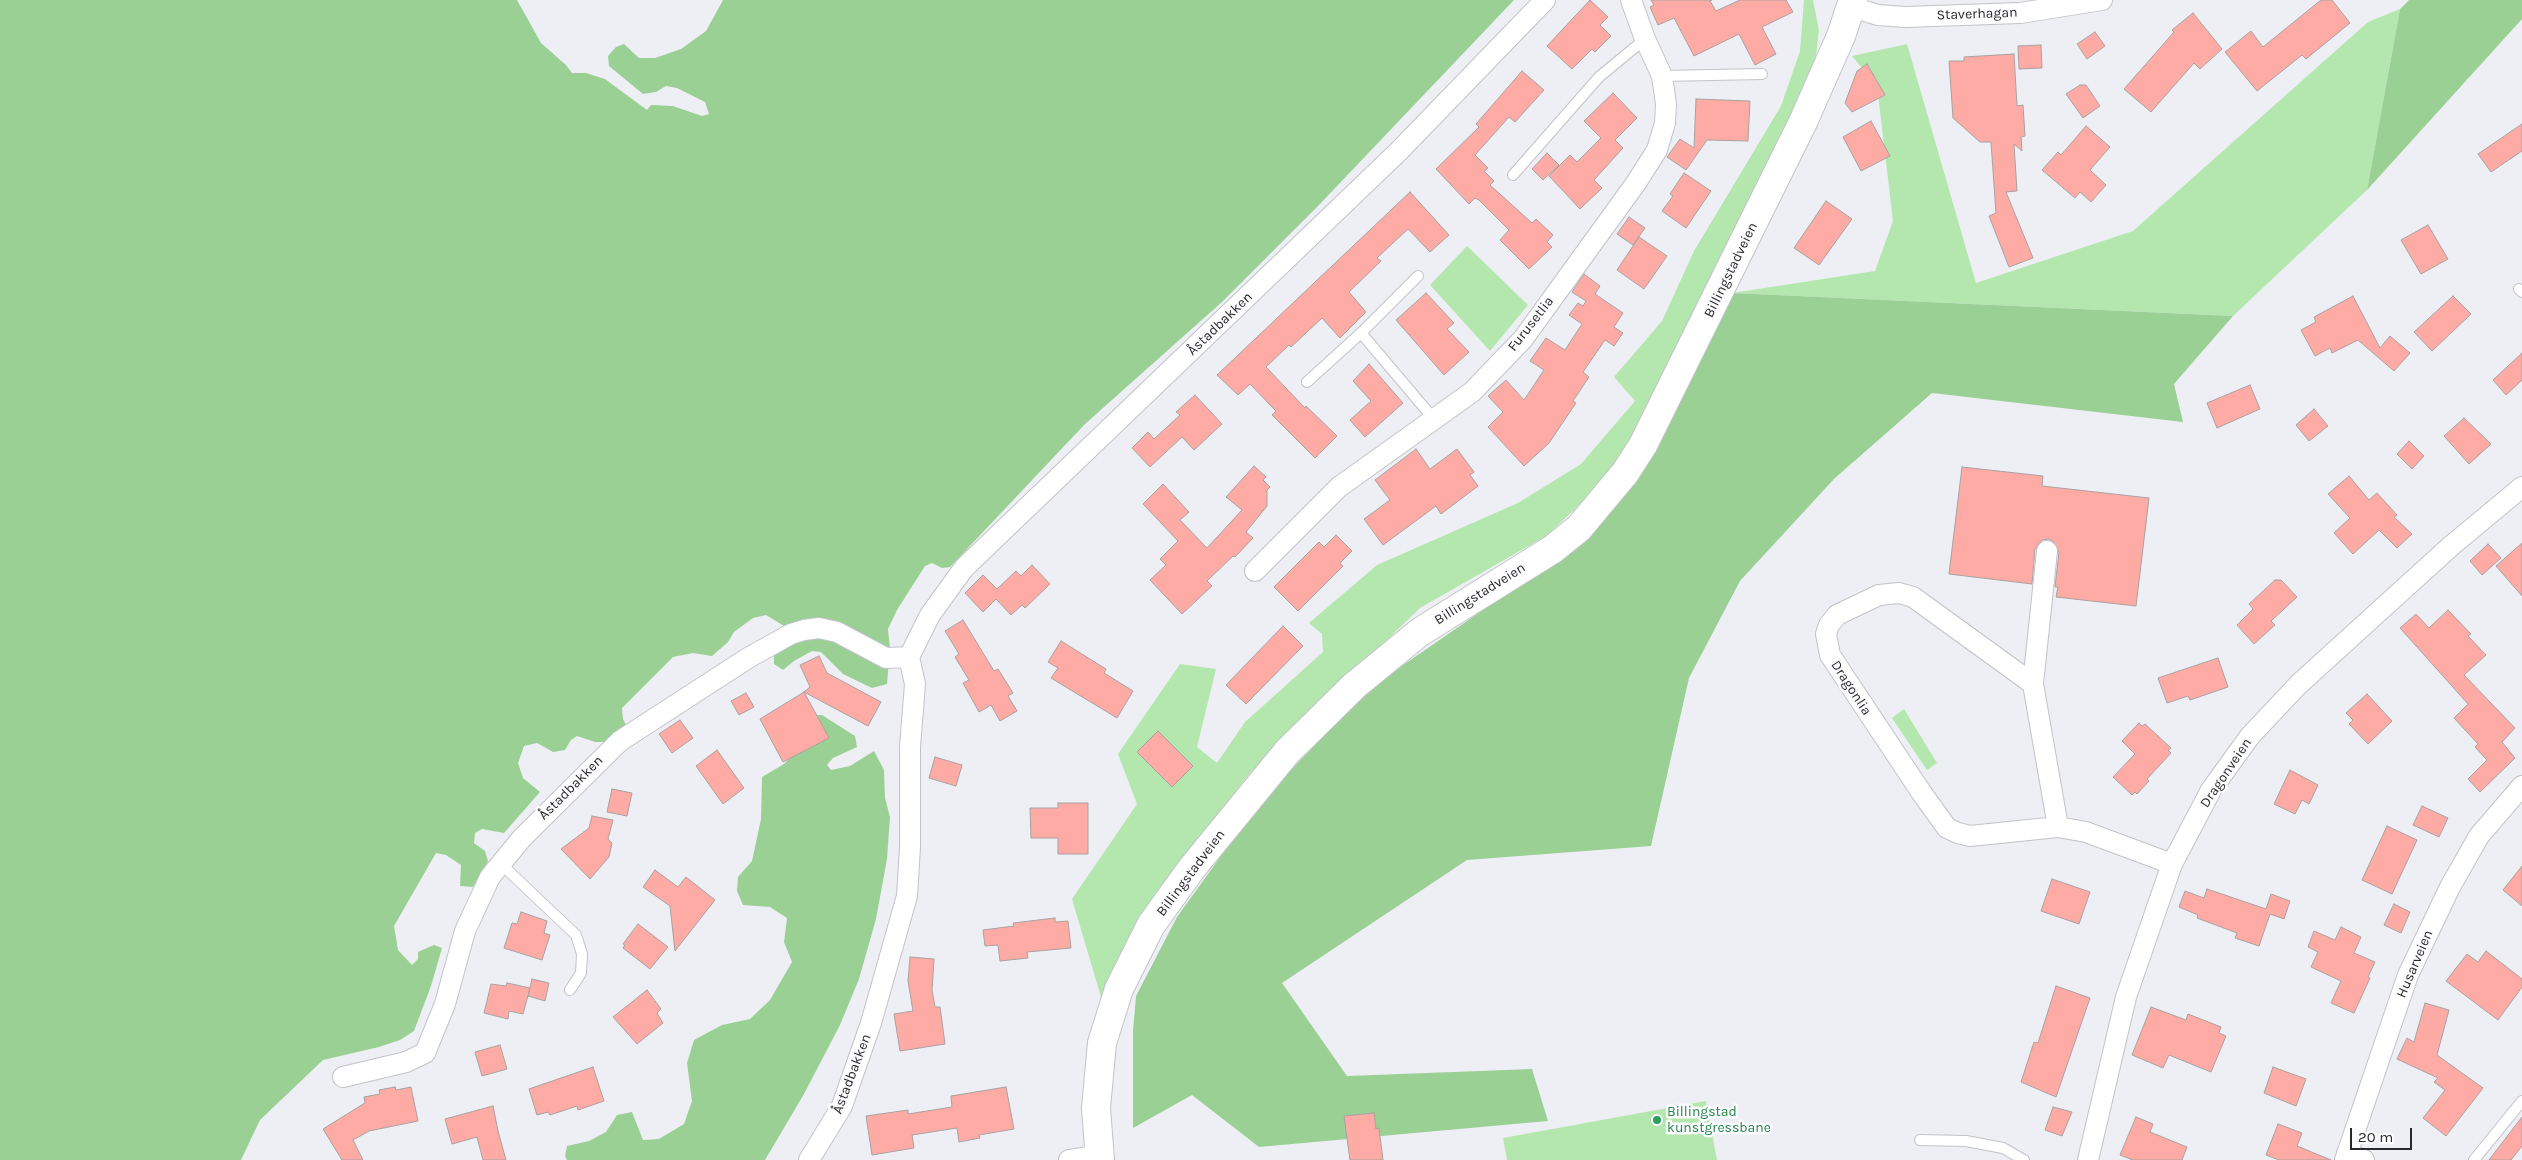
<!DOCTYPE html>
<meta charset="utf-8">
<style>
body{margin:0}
#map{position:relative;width:2522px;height:1160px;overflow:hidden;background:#eeeff5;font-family:Karla,sans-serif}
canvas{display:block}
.scale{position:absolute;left:2350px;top:1128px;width:62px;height:22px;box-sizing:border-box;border:2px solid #29292c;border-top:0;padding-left:6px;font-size:15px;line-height:18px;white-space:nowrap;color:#29292c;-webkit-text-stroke:4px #fcfcff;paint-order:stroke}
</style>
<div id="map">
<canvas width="2522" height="1160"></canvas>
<div class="scale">20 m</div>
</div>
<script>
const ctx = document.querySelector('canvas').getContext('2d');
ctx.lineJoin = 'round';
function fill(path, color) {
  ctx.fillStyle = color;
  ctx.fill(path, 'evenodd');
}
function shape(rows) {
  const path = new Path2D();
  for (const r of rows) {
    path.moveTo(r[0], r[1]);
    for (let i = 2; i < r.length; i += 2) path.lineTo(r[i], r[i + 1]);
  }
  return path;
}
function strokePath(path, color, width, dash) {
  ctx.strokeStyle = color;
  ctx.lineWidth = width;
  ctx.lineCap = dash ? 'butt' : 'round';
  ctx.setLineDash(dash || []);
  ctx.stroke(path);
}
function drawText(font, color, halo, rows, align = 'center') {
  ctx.font = font + ' Karla,sans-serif';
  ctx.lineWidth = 5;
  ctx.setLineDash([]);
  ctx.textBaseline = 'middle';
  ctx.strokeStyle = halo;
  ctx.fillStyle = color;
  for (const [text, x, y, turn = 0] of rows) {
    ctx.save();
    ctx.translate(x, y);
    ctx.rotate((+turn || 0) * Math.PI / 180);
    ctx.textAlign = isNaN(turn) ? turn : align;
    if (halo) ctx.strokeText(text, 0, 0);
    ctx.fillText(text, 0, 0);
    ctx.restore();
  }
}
fill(shape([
 [1804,0,1813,0,1819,30,1814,72,1646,415,1602,484,1546,536,1420,608,1250,773,1186,854,1132,934,1101,997,1072,899,1137,804,1118,754,1180,664,1216,669,1197,747,1217,763,1245,722,1323,652,1322,634,1309,623,1377,565,1518,503,1581,464,1635,401,1614,377,1662,321,1694,251,1781,106,1800,51],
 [2400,9,2367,190,2233,316,1732,293,1875,271,1893,221,1877,86,1852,56,1907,44,1976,283,2133,231,2368,22],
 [1467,246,1528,305,1490,351,1430,285],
 [1904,709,1937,763,1927,770,1892,718],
 [1706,1101,1717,1160,1507,1160,1503,1138]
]), '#b4e7ae');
fill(shape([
 [0,0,517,0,541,43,566,65,572,73,586,73,605,79,647,110,651,105,673,106,702,116,709,114,705,102,677,88,666,86,656,92,643,94,609,66,608,56,616,47,624,44,639,58,655,58,681,49,706,31,723,0,1514,0,1319,205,1222,302,1085,424,950,567,942,568,932,563,925,566,897,610,888,629,890,649,887,684,872,688,843,674,821,652,812,651,794,661,783,670,774,664,774,654,801,623,784,626,766,615,753,618,734,632,728,642,712,656,693,653,673,657,622,708,623,719,632,737,626,742,595,742,577,736,571,740,565,750,553,752,537,743,524,746,518,763,523,778,540,792,504,833,482,829,475,833,474,843,485,851,488,861,473,887,460,886,461,865,446,855,436,853,394,926,398,950,412,965,418,959,418,952,434,945,442,948,431,986,414,1031,400,1040,379,1047,323,1060,260,1120,241,1160,0,1160],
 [2409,0,2522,0,2522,19,2367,190,2400,9],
 [1732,293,2233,316,2174,384,2183,422,1932,393,1834,479,1740,581,1689,678,1651,846,1467,860,1282,983,1347,1076,1532,1069,1548,1121,1259,1147,1192,1095,1133,1128,1133,1031,1136,996,1177,917,1257,806,1367,690,1557,559,1614,509,1665,428],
 [804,715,822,715,855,736,857,747,833,758,827,765,831,770,850,766,874,751,884,770,885,798,890,817,887,859,876,919,859,979,840,1025,804,1094,765,1160,567,1160,565,1156,567,1146,589,1141,606,1132,617,1115,632,1112,643,1140,659,1139,684,1124,692,1101,687,1063,694,1040,722,1025,750,1019,770,1000,792,962,784,942,787,918,770,907,743,905,737,891,738,877,752,861,761,819,762,777,784,764,800,748]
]), '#9bd095');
const building = shape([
 [1590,0,1608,17,1600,25,1611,36,1595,52,1592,49,1572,69,1547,46,1590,0],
 [1651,0,1712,0,1710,1,1716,11,1740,0,1786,0,1793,12,1762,27,1776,54,1755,65,1739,34,1694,56,1674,18,1658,25,1650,7,1654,5,1651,0],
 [2321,0,2332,0,2350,23,2306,59,2302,55,2257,91,2225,52,2251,31,2263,47,2321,0],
 [2193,13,2222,49,2200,69,2194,63,2151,112,2124,89,2174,32,2172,30,2193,13],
 [2095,32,2105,46,2087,59,2077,44,2095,32],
 [2041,45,2042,68,2019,69,2018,46,2041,45],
 [2014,54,2017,106,2023,105,2025,136,2021,137,2022,151,2014,144,2017,191,2006,192,2033,258,2009,267,1989,216,1996,213,1991,142,1980,142,1953,118,1949,61,1964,61,1964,57,2014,54],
 [1867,64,1885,95,1852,112,1845,103,1857,71,1867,64],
 [1522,71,1544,90,1515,122,1509,117,1475,155,1488,168,1484,171,1494,181,1490,185,1532,223,1536,219,1553,235,1547,242,1552,247,1529,269,1500,240,1509,230,1479,200,1475,198,1469,204,1436,169,1479,127,1476,124,1522,71],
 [2080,85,2086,85,2100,106,2083,118,2066,94,2080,85],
 [1613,93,1637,118,1615,140,1623,148,1594,180,1602,188,1580,209,1549,176,1570,155,1577,162,1601,138,1584,121,1613,93],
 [1696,99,1750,101,1748,141,1707,140,1686,170,1667,157,1680,139,1694,148,1696,99],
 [1871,121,1890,156,1861,171,1843,137,1871,121],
 [2522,124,2522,151,2491,172,2478,154,2522,124],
 [2086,126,2110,147,2090,170,2106,185,2091,202,2080,192,2075,198,2042,170,2058,152,2061,155,2086,126],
 [1547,153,1559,165,1543,180,1532,169,1547,153],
 [1684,173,1711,191,1686,228,1662,211,1673,196,1670,194,1684,173],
 [1410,192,1449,235,1430,252,1408,229,1377,258,1381,261,1349,292,1366,312,1340,338,1322,318,1291,347,1289,345,1266,367,1305,408,1306,406,1337,436,1315,458,1272,415,1276,411,1250,384,1238,395,1217,375,1410,192],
 [1826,201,1852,219,1819,265,1794,248,1826,201],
 [1629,217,1645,228,1633,245,1617,234,1629,217],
 [2428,225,2448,259,2421,274,2401,240,2428,225],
 [1639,237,1667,256,1644,289,1617,270,1639,237],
 [1584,274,1600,286,1595,294,1623,313,1614,327,1623,333,1614,346,1605,340,1583,372,1589,377,1573,401,1576,403,1549,443,1524,466,1488,427,1503,412,1488,396,1506,380,1524,400,1544,370,1530,361,1546,338,1565,350,1582,324,1569,315,1578,303,1583,306,1586,301,1572,292,1584,274],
 [1426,293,1454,323,1447,329,1469,352,1444,375,1396,320,1426,293],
 [2353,296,2380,348,2390,336,2410,353,2394,371,2358,340,2332,353,2330,348,2315,356,2301,330,2316,322,2314,317,2353,296],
 [2453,296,2471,314,2432,351,2414,332,2453,296],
 [2522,353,2522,380,2506,395,2493,380,2522,353],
 [1369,364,1403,403,1365,437,1350,420,1371,401,1353,381,1369,364],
 [2250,385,2260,409,2217,428,2207,403,2250,385],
 [1195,395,1222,424,1194,450,1182,437,1150,467,1132,448,1148,432,1154,439,1180,415,1176,412,1195,395],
 [2314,409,2328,426,2309,441,2296,425,2314,409],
 [2464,418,2491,444,2469,464,2444,436,2464,418],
 [2409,441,2424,456,2412,469,2397,454,2409,441],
 [1416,449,1430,469,1457,449,1474,472,1470,475,1478,486,1441,514,1436,506,1383,545,1364,519,1390,500,1375,480,1416,449],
 [1254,466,1266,477,1263,480,1270,487,1267,490,1267,506,1246,532,1253,538,1235,557,1233,556,1207,581,1212,586,1182,614,1150,580,1166,565,1160,559,1178,541,1143,504,1163,484,1189,512,1180,520,1207,548,1242,510,1226,497,1254,466],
 [1962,467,2043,476,2042,486,2149,498,2136,606,2056,597,2058,587,2055,587,2059,552,2054,542,2049,539,2042,540,2035,549,2032,584,1949,574,1962,467],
 [2349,476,2369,500,2377,493,2397,515,2394,517,2412,534,2397,548,2379,530,2353,554,2334,533,2350,518,2328,494,2349,476],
 [1336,535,1352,551,1340,563,1343,566,1298,611,1274,587,1319,542,1324,547,1336,535],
 [2522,543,2522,596,2496,566,2522,543],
 [2488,544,2501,558,2482,575,2470,561,2488,544],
 [1032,565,1050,584,1025,608,1022,605,1011,615,996,599,983,612,965,593,983,575,997,589,1016,571,1021,576,1032,565],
 [2275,580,2281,580,2297,597,2271,621,2275,625,2254,644,2237,625,2253,609,2249,604,2275,580],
 [2448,610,2471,634,2468,636,2486,655,2464,675,2515,728,2502,742,2515,758,2480,792,2468,779,2487,760,2475,747,2478,744,2454,718,2468,704,2400,628,2416,614,2429,628,2448,610],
 [963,620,994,671,998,669,1013,693,1008,696,1017,711,1000,721,991,705,979,712,963,683,969,680,955,657,959,654,945,631,963,620],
 [1283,626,1303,646,1246,704,1226,685,1283,626],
 [1061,641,1106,669,1104,673,1133,691,1117,718,1051,678,1058,668,1048,662,1061,641],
 [819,656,827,673,881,702,868,726,804,692,810,687,800,665,819,656],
 [2218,658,2228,687,2190,700,2188,696,2167,703,2158,678,2218,658],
 [804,692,829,738,783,762,760,719,804,692],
 [746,693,754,707,739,715,731,701,746,693],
 [2367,694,2392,721,2368,744,2349,724,2353,720,2346,713,2367,694],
 [680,720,693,738,672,753,659,734,680,720],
 [2139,723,2142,726,2145,724,2171,748,2168,750,2171,753,2147,779,2149,781,2137,794,2135,792,2132,795,2113,777,2135,754,2122,741,2139,723],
 [1158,731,1193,766,1172,787,1137,752,1158,731],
 [717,750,744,788,723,804,696,766,717,750],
 [935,757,962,765,956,786,929,778,935,757],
 [2290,770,2318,785,2309,804,2302,800,2295,814,2274,804,2290,770],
 [612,789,632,793,627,816,607,812,612,789],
 [1058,803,1088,803,1088,854,1058,854,1058,838,1031,838,1030,808,1058,808,1058,803],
 [2422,806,2448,818,2439,837,2413,825,2422,806],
 [592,816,613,820,608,839,612,843,609,857,590,879,561,849,589,828,592,816],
 [2387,826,2417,840,2392,894,2362,880,2387,826],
 [2522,866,2522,906,2503,890,2522,866],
 [655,870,678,887,686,877,715,900,675,951,670,906,643,887,655,870],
 [2052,879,2090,892,2079,924,2041,911,2052,879],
 [2207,889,2266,909,2271,894,2290,901,2284,919,2270,914,2259,946,2235,938,2237,933,2197,918,2198,915,2179,907,2185,891,2204,898,2207,889],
 [2394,904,2410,912,2401,933,2384,925,2394,904],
 [521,912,547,921,544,933,550,935,542,960,504,948,512,923,517,924,521,912],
 [1055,918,1055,922,1068,921,1071,948,1027,952,1028,958,1000,961,998,945,985,946,983,930,1014,926,1013,923,1055,918],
 [638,924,668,947,650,969,623,948,625,945,623,944,638,924],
 [2341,927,2361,937,2354,953,2375,962,2368,977,2370,978,2354,1013,2331,1003,2341,981,2311,967,2318,952,2308,947,2314,931,2335,940,2341,927],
 [2486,951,2522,979,2522,987,2498,1020,2446,981,2467,954,2478,962,2486,951],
 [910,957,934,959,932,990,935,1007,940,1007,945,1044,900,1051,894,1014,913,1011,908,981,910,957],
 [532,979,549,983,545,1001,528,996,532,979],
 [507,983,530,988,523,1014,509,1011,508,1019,484,1013,491,984,506,986,507,983],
 [2056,986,2090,998,2056,1097,2021,1082,2034,1042,2038,1043,2056,986],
 [647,990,661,1009,657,1013,663,1023,637,1044,613,1017,647,990],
 [2425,1003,2449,1010,2437,1055,2483,1088,2446,1136,2423,1118,2445,1090,2434,1082,2438,1078,2397,1059,2407,1038,2414,1042,2425,1003],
 [2151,1007,2186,1020,2188,1014,2221,1027,2219,1033,2226,1036,2211,1072,2169,1055,2163,1068,2132,1055,2151,1007],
 [500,1045,507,1069,482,1076,475,1052,500,1045],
 [593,1067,604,1101,578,1110,577,1106,550,1115,548,1112,537,1115,529,1089,593,1067],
 [2273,1067,2306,1079,2296,1106,2264,1093,2273,1067],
 [395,1087,396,1090,411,1087,418,1121,369,1131,353,1140,363,1160,342,1160,323,1129,365,1103,364,1097,380,1094,379,1090,395,1087],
 [1006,1087,1014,1129,979,1135,980,1138,959,1142,957,1128,912,1135,914,1148,872,1155,866,1116,908,1110,908,1114,952,1107,951,1096,1006,1087],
 [493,1106,498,1131,506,1160,483,1160,477,1137,452,1144,445,1119,493,1106],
 [2053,1107,2072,1112,2062,1136,2045,1130,2053,1107],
 [1374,1113,1376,1129,1379,1128,1383,1160,1350,1160,1344,1116,1374,1113],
 [2136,1117,2153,1124,2150,1132,2187,1147,2182,1160,2133,1160,2120,1155,2136,1117],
 [2522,1117,2522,1146,2511,1160,2489,1160,2522,1117],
 [2278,1124,2302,1133,2297,1146,2331,1160,2279,1160,2266,1155,2278,1124]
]);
fill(building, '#feaba6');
strokePath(building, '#a8a1a0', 1);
const lane = shape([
 [1662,76,1762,74],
 [1513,175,1599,77,1645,39],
 [1418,276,1361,333,1433,418],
 [2519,289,2522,292],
 [1307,382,1361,333],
 [500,863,576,935,582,954,581,973,570,990],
 [1920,1140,1966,1141,2003,1148,2024,1160],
 [2474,1160,2522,1101]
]);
const street = shape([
 [1851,7,1878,15,1905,17,2020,13,2102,0],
 [2047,551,2033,684,2058,827],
 [1255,571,1339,487,1472,392,1523,339,1636,183,1657,150,1665,123,1666,104,1662,76,1645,39,1631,0],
 [2033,684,1913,597,1899,593,1879,595,1837,615,1829,625,1826,634,1830,655,1921,792,1947,828,1958,833,1970,836,2058,827,2086,832,2172,864],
 [343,1077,406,1062,425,1053,445,1004,465,931,490,877,522,838,620,741,748,658,791,634,804,630,819,628,837,632,886,658,909,657],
 [2347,1153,2364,1160],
 [809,1160,842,1106,871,1023,907,896,910,847,910,747,915,684,909,657,930,615,964,568,1399,151,1545,0],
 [1069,1160,1099,1155],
 [2088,1160,2126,997,2172,864,2211,790,2250,736,2299,684,2451,546,2522,487],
 [2345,1160,2408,975,2450,887,2479,836,2522,786]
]);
const secondary = shape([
 [1100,1160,1096,1108,1102,1043,1119,989,1151,925,1192,868,1287,752,1354,686,1420,632,1553,549,1579,528,1625,473,1643,445,1803,122,1841,36,1853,0]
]);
strokePath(lane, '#c2c3c9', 12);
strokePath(street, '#c2c3c9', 22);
strokePath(secondary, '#c2c3c9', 30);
strokePath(lane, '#fff', 10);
strokePath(street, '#fff', 20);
strokePath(secondary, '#fff', 28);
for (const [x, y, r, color] of [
 [1657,1120,5,"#2e9e5b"]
]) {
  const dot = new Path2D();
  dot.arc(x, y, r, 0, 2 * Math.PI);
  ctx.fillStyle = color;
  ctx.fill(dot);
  strokePath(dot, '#fcfcff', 2);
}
drawText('14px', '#29292c', '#fcfcff', [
 ["Staverhagan",1977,14,-2],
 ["Billingstadveien",1731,270,-64],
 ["Åstadbakken",1220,324,-44],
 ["Furusetlia",1531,324,-52],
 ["Billingstadveien",1480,594,-32],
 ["Dragonlia",1851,688,57],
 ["Dragonveien",2226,773,-56],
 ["Åstadbakken",571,788,-45],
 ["Billingstadveien",1191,873,-53],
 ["Husarveien",2415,964,-67],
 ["Åstadbakken",852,1074,-69]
]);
drawText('14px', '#27864d', '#fcfcff', [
 ["Billingstad",1667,1112],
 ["kunstgressbane",1667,1128]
], 'left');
</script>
